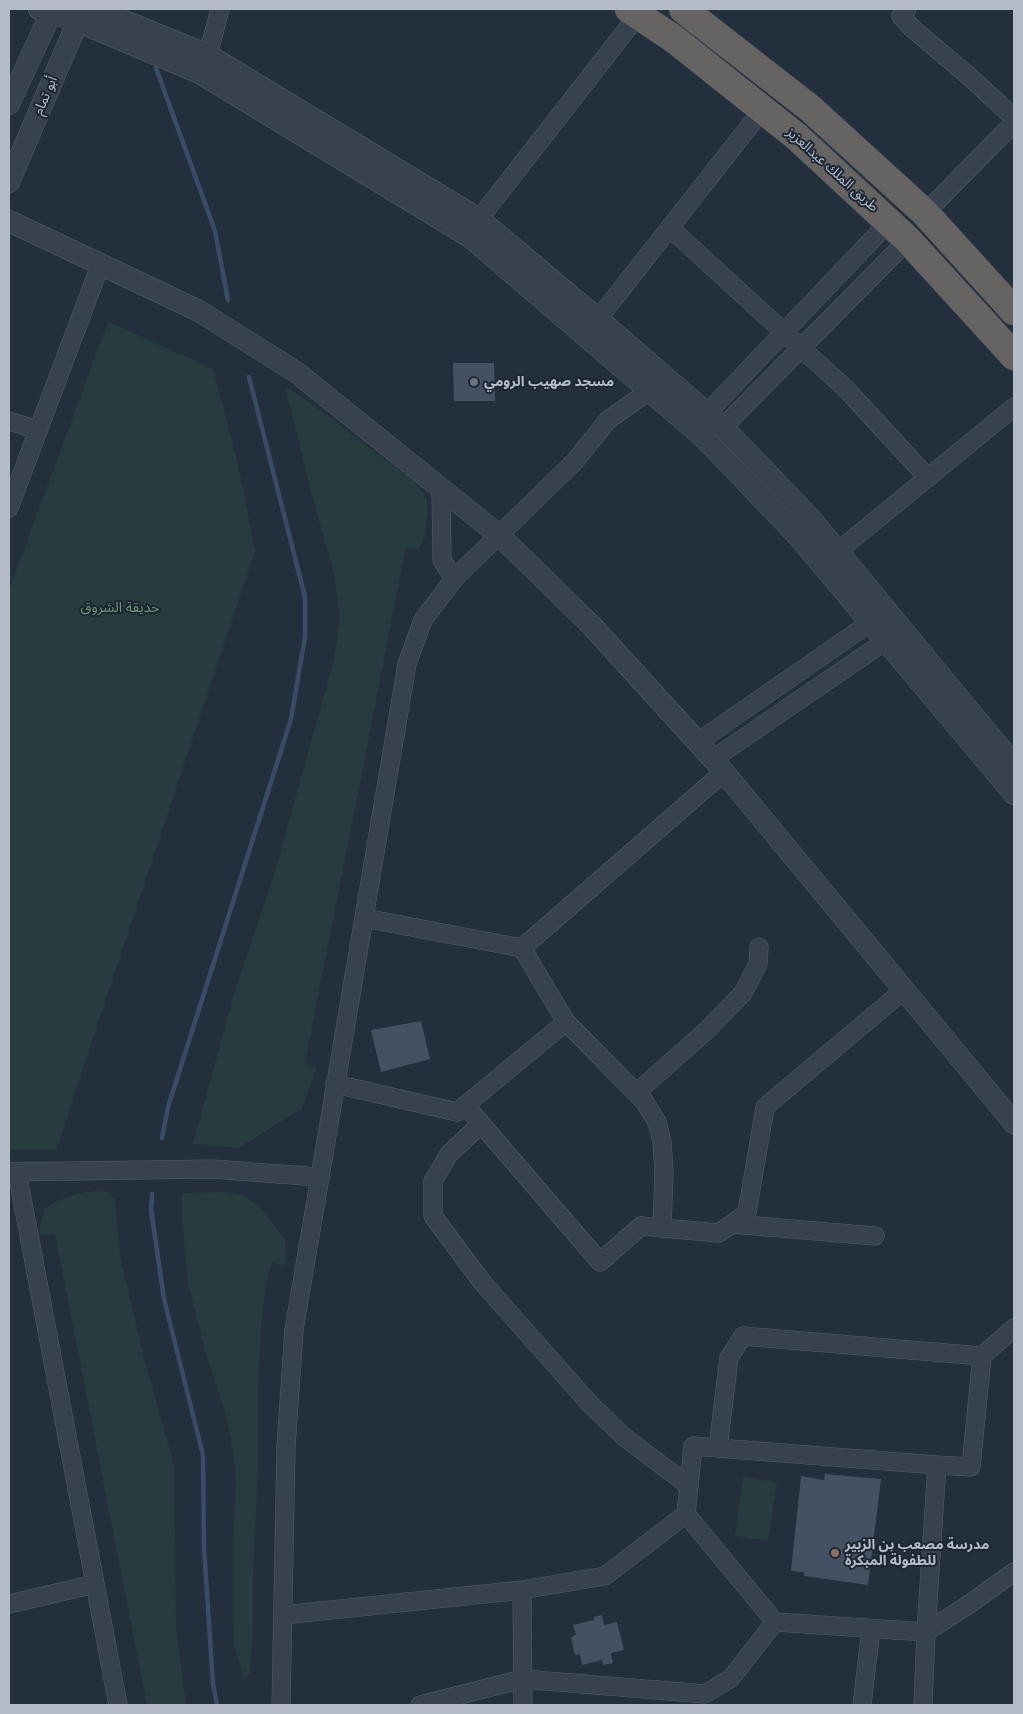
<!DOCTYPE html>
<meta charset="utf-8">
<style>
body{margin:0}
#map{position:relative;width:1023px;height:1714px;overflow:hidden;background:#242f3e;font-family:"DM Sans",sans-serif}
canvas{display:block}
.frame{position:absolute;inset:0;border:10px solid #b4bcc9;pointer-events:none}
</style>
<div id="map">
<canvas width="1023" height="1714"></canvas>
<div class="frame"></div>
</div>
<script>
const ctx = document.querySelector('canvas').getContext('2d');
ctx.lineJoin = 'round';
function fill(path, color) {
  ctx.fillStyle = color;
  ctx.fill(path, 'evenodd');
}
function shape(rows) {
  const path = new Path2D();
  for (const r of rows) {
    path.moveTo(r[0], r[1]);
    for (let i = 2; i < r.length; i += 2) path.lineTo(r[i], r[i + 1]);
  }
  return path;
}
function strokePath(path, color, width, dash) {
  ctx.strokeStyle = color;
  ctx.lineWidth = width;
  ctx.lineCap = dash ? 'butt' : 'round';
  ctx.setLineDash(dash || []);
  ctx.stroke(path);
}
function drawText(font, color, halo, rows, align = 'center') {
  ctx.font = font + ' "DM Sans","Noto Sans Arabic",sans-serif';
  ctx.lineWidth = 4;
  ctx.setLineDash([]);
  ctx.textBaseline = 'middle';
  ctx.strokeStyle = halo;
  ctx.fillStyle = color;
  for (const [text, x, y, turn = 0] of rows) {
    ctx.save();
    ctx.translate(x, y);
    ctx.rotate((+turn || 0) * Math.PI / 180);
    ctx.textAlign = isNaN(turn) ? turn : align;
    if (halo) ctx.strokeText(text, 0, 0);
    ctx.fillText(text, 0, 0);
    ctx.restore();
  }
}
fill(shape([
 [108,322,213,369,238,464,255,551,56,1150,9,1150,9,590],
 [285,386,319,409,414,482,428,500,425,537,418,550,406,547,305,1063,317,1068,302,1108,239,1148,193,1144,233,998,275,871,334,660,340,619,334,574,310,488],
 [94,1191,109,1192,115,1201,120,1256,144,1358,174,1465,176,1627,186,1705,147,1705,55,1234,41,1235,39,1227,46,1208,57,1201,77,1194],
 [223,1192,244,1195,264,1211,285,1241,286,1259,284,1266,272,1262,271,1265,266,1282,261,1326,258,1388,258,1469,253,1573,253,1628,250,1672,244,1680,234,1645,233,1621,233,1537,236,1487,235,1465,228,1423,205,1350,188,1284,182,1220,182,1193],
 [743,1477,777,1482,768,1541,735,1536]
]), '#263c3f');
strokePath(shape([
 [156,68,215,231,228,300],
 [162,1138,168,1107,291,719,305,637,305,597,249,377],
 [152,1194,151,1209,164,1299,203,1455,204,1548,213,1684,217,1705]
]), '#394c67', 4.5);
fill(shape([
 [453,363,494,363,495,401,454,401],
 [421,1021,430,1059,381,1072,371,1030],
 [825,1474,881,1479,868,1585,804,1576,804,1572,791,1571,801,1476,824,1480],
 [602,1615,604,1625,617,1622,624,1650,611,1653,613,1663,603,1665,602,1660,582,1665,580,1654,575,1655,571,1637,576,1635,573,1625,594,1620,594,1617]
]), '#455162');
const minor = shape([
 [907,9,901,16,912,28,971,78,1014,118],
 [208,55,220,9],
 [925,213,1014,123],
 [479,219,638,15],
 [670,228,846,389,928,478],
 [598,319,763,109],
 [707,413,889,222],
 [9,421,38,430],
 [723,427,908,240],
 [441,488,442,560,454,579],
 [9,508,101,263],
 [837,552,1014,407],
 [698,742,871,622],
 [713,759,887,640],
 [364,918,522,948,724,772],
 [566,1022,644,1101,657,1122,662,1142,664,1172,662,1228],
 [335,1084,457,1112,566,1022,522,948],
 [636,1093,707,1030,743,993,758,964,759,947],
 [465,1105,600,1262,641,1226,719,1233,747,1213,765,1107,904,990],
 [481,1124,449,1154,433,1181,433,1216,482,1282,589,1403,623,1436,689,1486],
 [9,1172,213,1169,319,1177],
 [17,1172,118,1705],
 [732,1224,875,1236],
 [982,1356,1014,1328],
 [718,1448,729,1358,743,1336,982,1356,971,1467,937,1465,718,1448,693,1446,686,1514,775,1622,926,1632,971,1603,1014,1572],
 [522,1590,523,1705],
 [9,1604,95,1584],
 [283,1615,522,1590,605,1576,686,1514],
 [281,1705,286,1447,294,1330,407,664,423,620,454,579,575,461,608,420,649,391],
 [420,1705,523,1679,705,1694,731,1678,775,1622],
 [862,1705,871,1629],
 [923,1705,926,1632,937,1465]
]);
const tertiary = shape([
 [39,9,77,21,200,73,470,237,703,437,798,536,1014,794],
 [95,9,208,55,479,219,598,319,723,427,811,519,1014,765],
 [9,104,53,9],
 [9,182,72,35,80,9],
 [9,221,199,311,296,372,500,536,592,626,713,759,1014,1123]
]);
const trunk = shape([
 [629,9,674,39,797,137,908,240,1014,356],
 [683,9,811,109,925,213,1014,311]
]);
strokePath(minor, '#565f6c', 19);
strokePath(tertiary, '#565f6c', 22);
strokePath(trunk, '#434c59', 29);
strokePath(minor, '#38414e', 18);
strokePath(tertiary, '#38414e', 21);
strokePath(trunk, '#656462', 28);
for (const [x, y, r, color] of [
 [474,382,5,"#6b7280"],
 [835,1553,5,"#8d6e63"]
]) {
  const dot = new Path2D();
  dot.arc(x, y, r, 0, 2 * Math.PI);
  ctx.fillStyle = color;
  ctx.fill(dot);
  strokePath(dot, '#1d2633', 2);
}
drawText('14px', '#b4bcc9', '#1d2633', [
 ["أبو تمام",46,96,-67],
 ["طريق الملك عبدالعزيز",832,170,42]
]);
drawText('bold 14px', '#b4bcc9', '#1d2633', [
 ["مسجد صهيب الرومي",484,382],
 ["مدرسة مصعب بن الزبير",845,1545],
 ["للطفولة المبكرة",845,1561]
], 'left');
drawText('14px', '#6b9a76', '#1d2633', [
 ["حديقة الشروق",120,608]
]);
</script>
